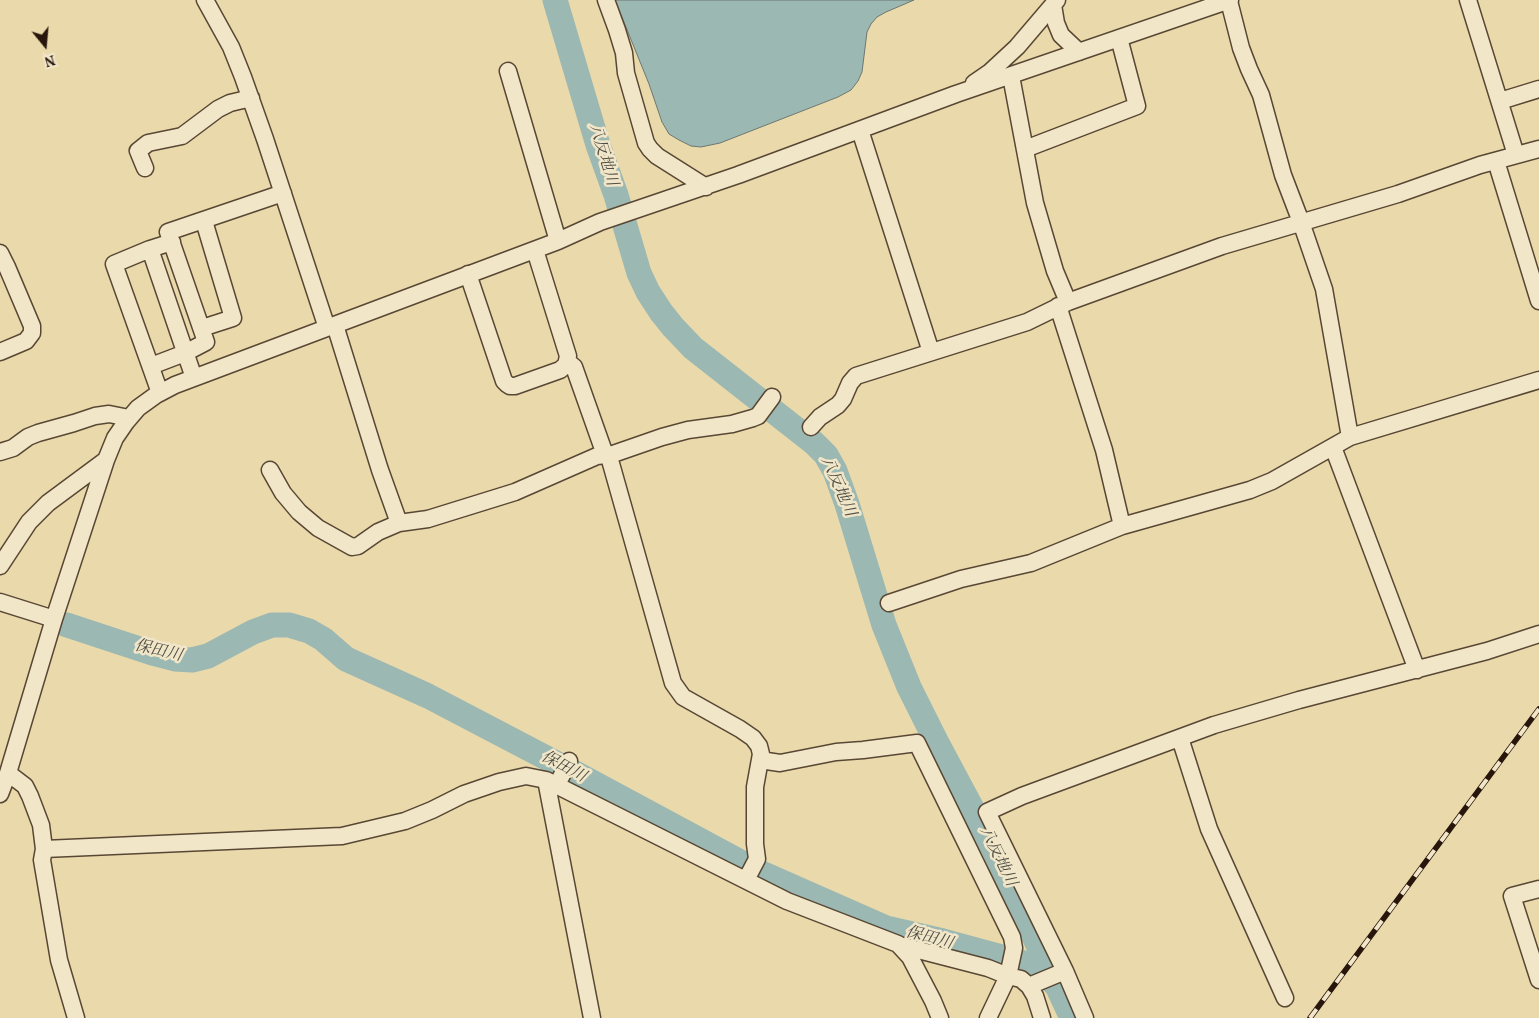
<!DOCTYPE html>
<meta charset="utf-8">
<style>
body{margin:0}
#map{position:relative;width:1539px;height:1018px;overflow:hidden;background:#ead9aa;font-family:Vollkorn,serif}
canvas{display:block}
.north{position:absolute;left:20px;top:20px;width:50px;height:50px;-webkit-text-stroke:4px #f1e6c8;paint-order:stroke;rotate:163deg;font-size:14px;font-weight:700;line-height:20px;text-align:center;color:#28160d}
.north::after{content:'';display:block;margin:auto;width:18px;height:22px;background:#28160d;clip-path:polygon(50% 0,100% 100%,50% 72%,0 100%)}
</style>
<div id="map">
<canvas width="1539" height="1018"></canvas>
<div class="north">N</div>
</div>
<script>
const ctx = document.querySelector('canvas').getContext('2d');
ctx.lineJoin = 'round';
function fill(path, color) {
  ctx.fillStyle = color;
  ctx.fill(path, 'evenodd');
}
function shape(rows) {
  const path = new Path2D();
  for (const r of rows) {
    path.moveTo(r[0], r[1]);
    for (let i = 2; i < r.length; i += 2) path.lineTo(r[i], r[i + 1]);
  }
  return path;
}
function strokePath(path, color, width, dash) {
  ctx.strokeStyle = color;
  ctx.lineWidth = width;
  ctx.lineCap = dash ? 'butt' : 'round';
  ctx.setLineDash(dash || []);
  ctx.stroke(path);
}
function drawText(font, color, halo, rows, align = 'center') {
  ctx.font = font + ' Vollkorn,"Noto Serif JP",serif';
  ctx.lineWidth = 5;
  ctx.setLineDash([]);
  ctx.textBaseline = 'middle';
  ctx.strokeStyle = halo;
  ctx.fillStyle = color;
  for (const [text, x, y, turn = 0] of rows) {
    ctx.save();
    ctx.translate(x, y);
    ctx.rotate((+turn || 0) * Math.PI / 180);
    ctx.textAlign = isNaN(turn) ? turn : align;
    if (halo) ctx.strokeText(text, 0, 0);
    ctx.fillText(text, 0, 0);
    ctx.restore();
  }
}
const water = shape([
 [615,0,914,0,886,12,877,17,871,24,867,32,862,72,858,81,851,90,838,97,720,143,701,147,691,146,679,140,669,134,662,122,649,84,615,0]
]);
fill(water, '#9bb8b3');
strokePath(water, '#6d7771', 1);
strokePath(shape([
 [555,0,598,145,616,195,639,273,648,292,661,312,673,327,693,348,814,443,826,455,835,471,847,504,884,625,909,687,938,745,993,848,1072,1018],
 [67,625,152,653,175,659,192,660,208,656,253,632,272,625,289,625,309,631,323,639,346,659,428,696,577,774,759,872,886,928,943,941,1039,967,1054,983]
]), '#9bb8b3', 25);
const minor = shape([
 [205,0,231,47,243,77,265,139,327,328],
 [606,0,617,30,624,53,626,73,646,143,650,149,657,156,706,187],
 [1468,0,1516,155],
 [1229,1,1241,48,1249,69,1261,95,1283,175,1301,222,1324,289,1350,437],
 [1053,5,1056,23,1061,35,1079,52],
 [508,71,558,241],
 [1011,76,1035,203,1055,271,1068,302],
 [974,83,990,72,1017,47,1057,0],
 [1500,101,1539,89],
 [860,130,931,352],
 [1025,149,1137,106,1119,38],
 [1496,161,1539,301],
 [145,168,138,151,148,143,182,136,218,109,230,103,251,98],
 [150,249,194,378],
 [0,253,7,267,32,326,32,333,26,341,0,352],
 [468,274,504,381,507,384,510,386,515,386,560,370,566,365,568,356,535,250],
 [1058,306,1104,450,1122,526],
 [335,325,380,470,399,523],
 [202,328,233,318,204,221],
 [568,362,574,367,603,449,610,460,673,683,683,697,740,729,753,738,759,746,761,754,755,787,755,844,757,859,746,880],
 [151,366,185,353,206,342,168,232,283,193],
 [160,393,114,264,150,249,172,242],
 [811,427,820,417,838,405,843,399,850,383,856,376,1027,322,1068,302,1222,246,1398,194,1480,165,1539,149],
 [1333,447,1417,670],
 [0,452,13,448,28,437,38,433,74,423,95,416,109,414,129,418],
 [270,470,283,493,299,512,318,528,352,547,358,546,378,532,399,523,428,519,515,492,597,456,613,454,662,437,688,430,732,424,753,418,758,416,772,397],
 [0,566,29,522,48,503,106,460],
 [0,602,54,619],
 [889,603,961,579,1031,563,1122,526,1250,490,1272,481,1350,437,1539,380],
 [1180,738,1209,829,1285,998],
 [760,760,780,763,836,752,863,750,917,743,1012,937,1014,948,1008,976,1021,979,1029,986,1035,996,1042,1018],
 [8,773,25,786,30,796,41,825,44,849],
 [546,780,787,901,898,944,910,957,933,1001,940,1018],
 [557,785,569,761],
 [0,794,8,773,54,619,106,460,115,438,126,422,138,408,156,395,175,385,558,241,600,222,738,175,956,94,1230,0],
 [1539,889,1512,896,1539,980],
 [899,945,988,968,1008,976,988,1018],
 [1029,986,1065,971],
 [76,1018,59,960,42,860,44,849,342,836,405,821,432,810,464,794,499,782,526,776,546,780,592,1018],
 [1085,1018,1065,971,987,812,1022,796,1214,725,1299,700,1487,651,1539,634]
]);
strokePath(minor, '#584734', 19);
strokePath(minor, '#f1e6c8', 16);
const rail = shape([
 [1310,1018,1539,709]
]);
strokePath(rail, '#28160d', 5.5);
strokePath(rail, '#f1e6c8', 4, [11]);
drawText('italic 16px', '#504f47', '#f1e6c8', [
 ["八反地川",602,155,73],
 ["八反地川",837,487,66],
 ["保田川",158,652,13],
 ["保田川",563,768,28],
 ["八反地川",997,857,64],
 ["保田川",929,939,15]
]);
</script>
